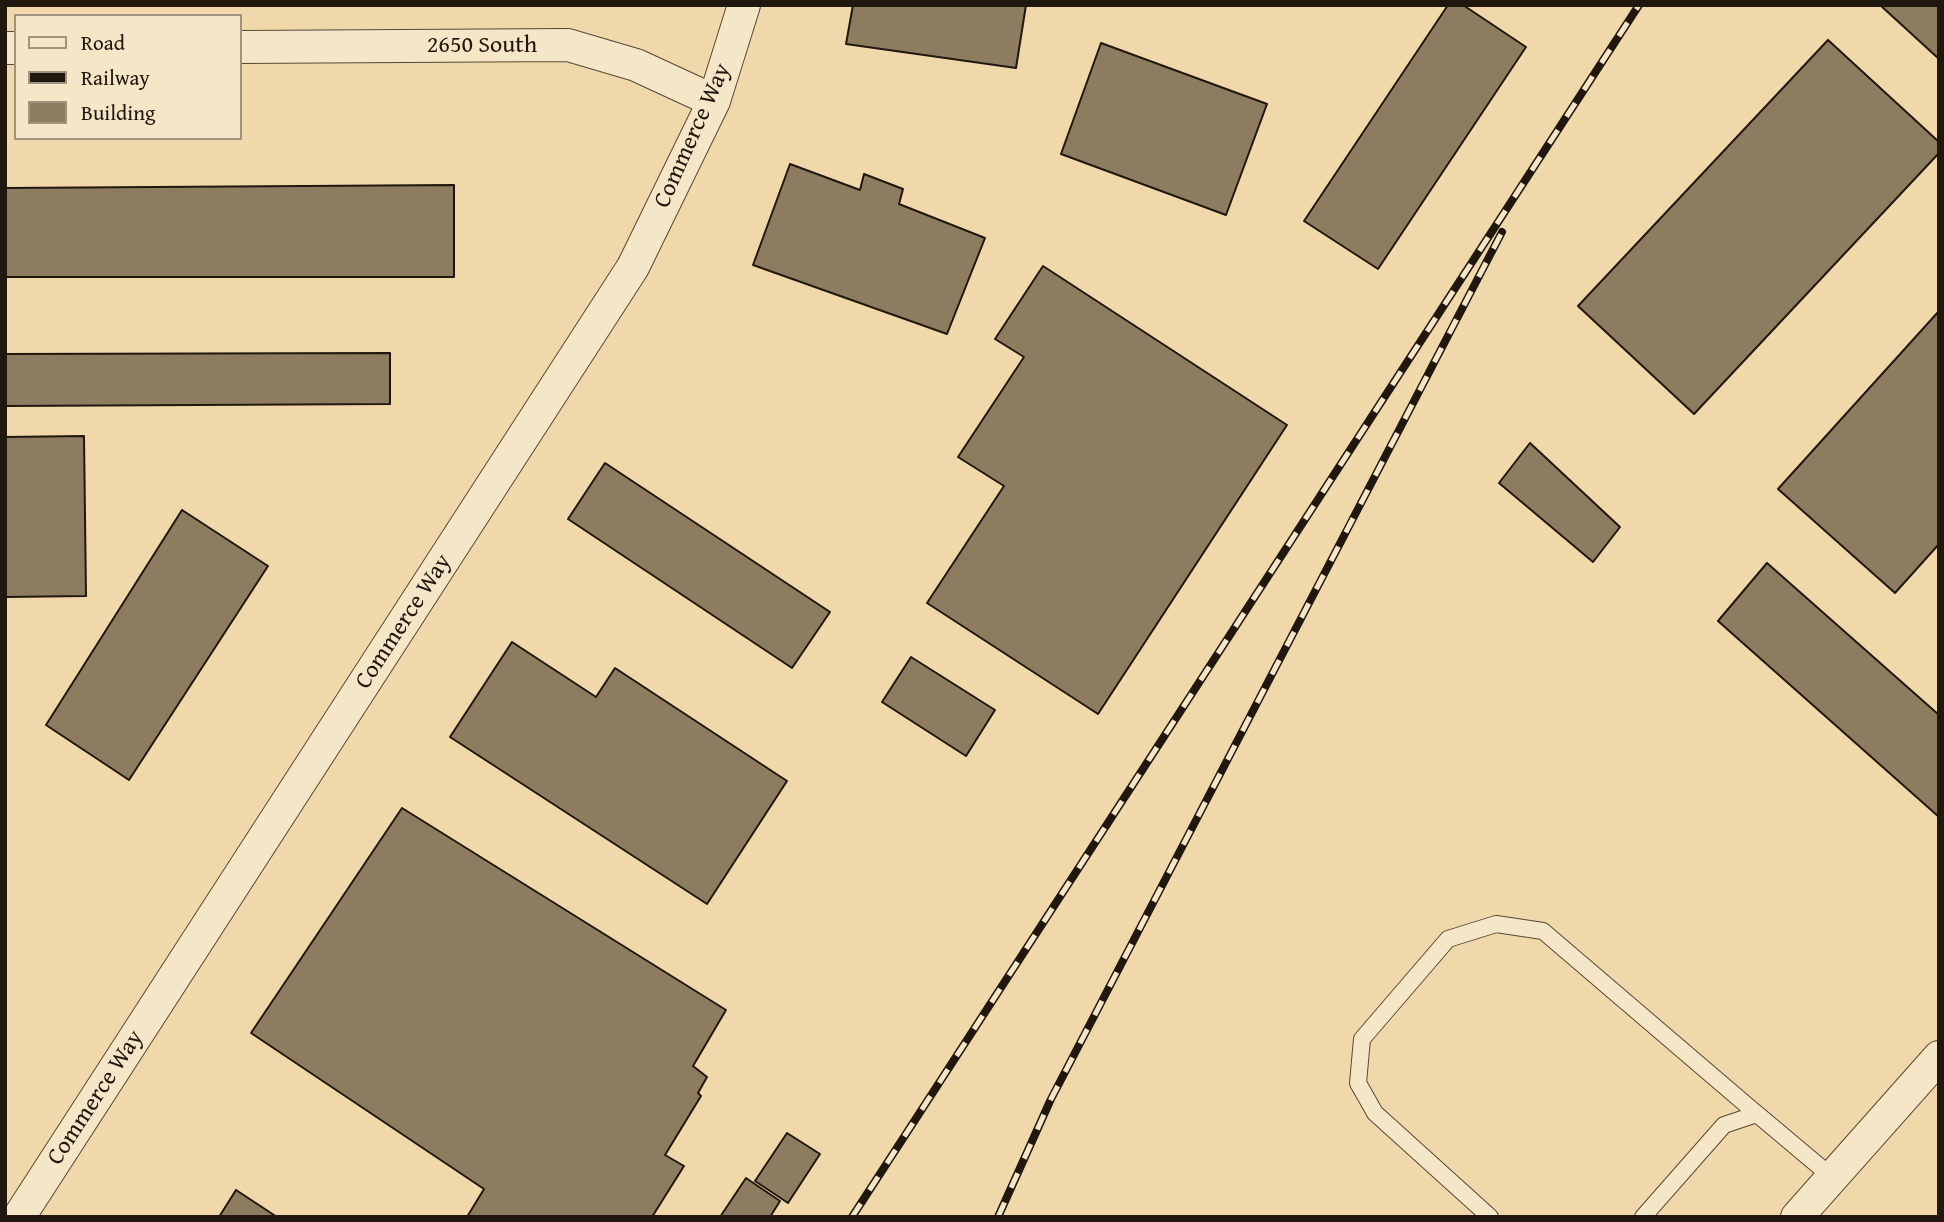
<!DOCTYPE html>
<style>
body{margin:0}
#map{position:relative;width:1944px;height:1222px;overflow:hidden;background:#f1d8aa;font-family:"Gentium Book Plus",serif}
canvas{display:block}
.frame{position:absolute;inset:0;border:7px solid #20180f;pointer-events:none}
.legend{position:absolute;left:14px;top:14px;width:228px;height:126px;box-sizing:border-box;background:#f6e6c8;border:2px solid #a0947e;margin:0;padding:9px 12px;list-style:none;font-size:21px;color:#20180f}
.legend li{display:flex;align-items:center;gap:14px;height:35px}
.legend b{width:35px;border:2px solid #a0947e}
</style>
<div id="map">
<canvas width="1944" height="1222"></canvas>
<div class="frame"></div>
<ul class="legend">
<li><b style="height:9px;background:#f6e6c8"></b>Road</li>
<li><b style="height:9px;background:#20180f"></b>Railway</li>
<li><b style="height:19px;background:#8d7c60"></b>Building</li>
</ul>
</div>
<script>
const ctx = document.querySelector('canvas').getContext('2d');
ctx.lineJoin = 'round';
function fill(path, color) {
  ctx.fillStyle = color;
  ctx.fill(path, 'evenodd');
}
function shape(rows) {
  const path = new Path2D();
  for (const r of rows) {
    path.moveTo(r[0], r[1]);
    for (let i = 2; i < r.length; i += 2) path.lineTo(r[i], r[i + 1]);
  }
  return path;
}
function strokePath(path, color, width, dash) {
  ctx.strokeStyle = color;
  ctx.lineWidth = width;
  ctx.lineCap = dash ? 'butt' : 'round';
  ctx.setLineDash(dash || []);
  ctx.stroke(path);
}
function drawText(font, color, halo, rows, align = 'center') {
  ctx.font = font + ' "Gentium Book Plus",serif';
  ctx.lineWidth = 5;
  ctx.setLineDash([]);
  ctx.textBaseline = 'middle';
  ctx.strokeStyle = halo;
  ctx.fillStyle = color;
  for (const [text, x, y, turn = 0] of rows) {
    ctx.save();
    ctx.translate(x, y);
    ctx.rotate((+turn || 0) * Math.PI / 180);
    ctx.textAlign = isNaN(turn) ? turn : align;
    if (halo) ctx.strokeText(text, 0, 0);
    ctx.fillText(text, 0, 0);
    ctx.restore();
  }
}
const building = shape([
 [853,5,1026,5,1016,68,846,44,853,5],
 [1448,5,1463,5,1526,47,1378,269,1304,221,1448,5],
 [1880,5,1939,5,1939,59,1880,5],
 [1828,40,1939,142,1939,153,1694,414,1578,306,1828,40],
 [1101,43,1267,104,1226,215,1061,154,1101,43],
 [790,164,860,190,864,174,903,189,899,204,985,238,947,334,753,265,790,164],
 [454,185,454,277,6,277,5,188,454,185],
 [1043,266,1287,425,1098,714,927,603,1004,486,958,457,1024,357,995,339,1043,266],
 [1939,311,1939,544,1895,593,1778,489,1939,311],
 [390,353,390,404,5,406,5,354,390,353],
 [84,436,86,596,5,597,5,437,84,436],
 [1530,443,1620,527,1593,562,1499,483,1530,443],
 [605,463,830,612,792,668,568,519,605,463],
 [182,510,268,566,129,780,46,725,182,510],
 [1767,563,1939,715,1939,817,1718,621,1767,563],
 [512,642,596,697,615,668,787,781,707,904,450,737,512,642],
 [911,657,995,710,966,756,882,702,911,657],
 [402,808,726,1010,693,1066,707,1077,698,1093,701,1096,665,1155,684,1166,652,1217,467,1217,484,1189,251,1033,402,808],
 [787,1133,820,1154,788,1203,755,1181,787,1133],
 [746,1178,780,1201,770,1217,720,1217,746,1178],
 [236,1190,277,1217,219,1217,236,1190]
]);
fill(building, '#8d7c60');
strokePath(building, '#20180f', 2);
const service = shape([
 [1490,1217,1375,1113,1358,1083,1362,1039,1448,939,1496,924,1543,931,1757,1114],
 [1643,1217,1724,1125,1757,1114,1832,1177]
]);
const minor = shape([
 [240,47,568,45,636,65,714,101],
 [5,48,16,48],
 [19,1217,633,267,714,101,744,5],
 [1797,1217,1939,1057]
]);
strokePath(service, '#544836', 18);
strokePath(minor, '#544836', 34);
strokePath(service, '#f6e6c8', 16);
strokePath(minor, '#f6e6c8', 32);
const rail = shape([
 [852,1217,1639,5],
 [998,1217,1051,1099,1502,232]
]);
strokePath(rail, '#20180f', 8);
strokePath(rail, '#f6e6c8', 5, [16]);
drawText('24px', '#20180f', '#f6e6c8', [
 ["2650 South",482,46],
 ["Commerce Way",693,136,-66],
 ["Commerce Way",404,622,-57],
 ["Commerce Way",96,1098,-57]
]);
</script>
